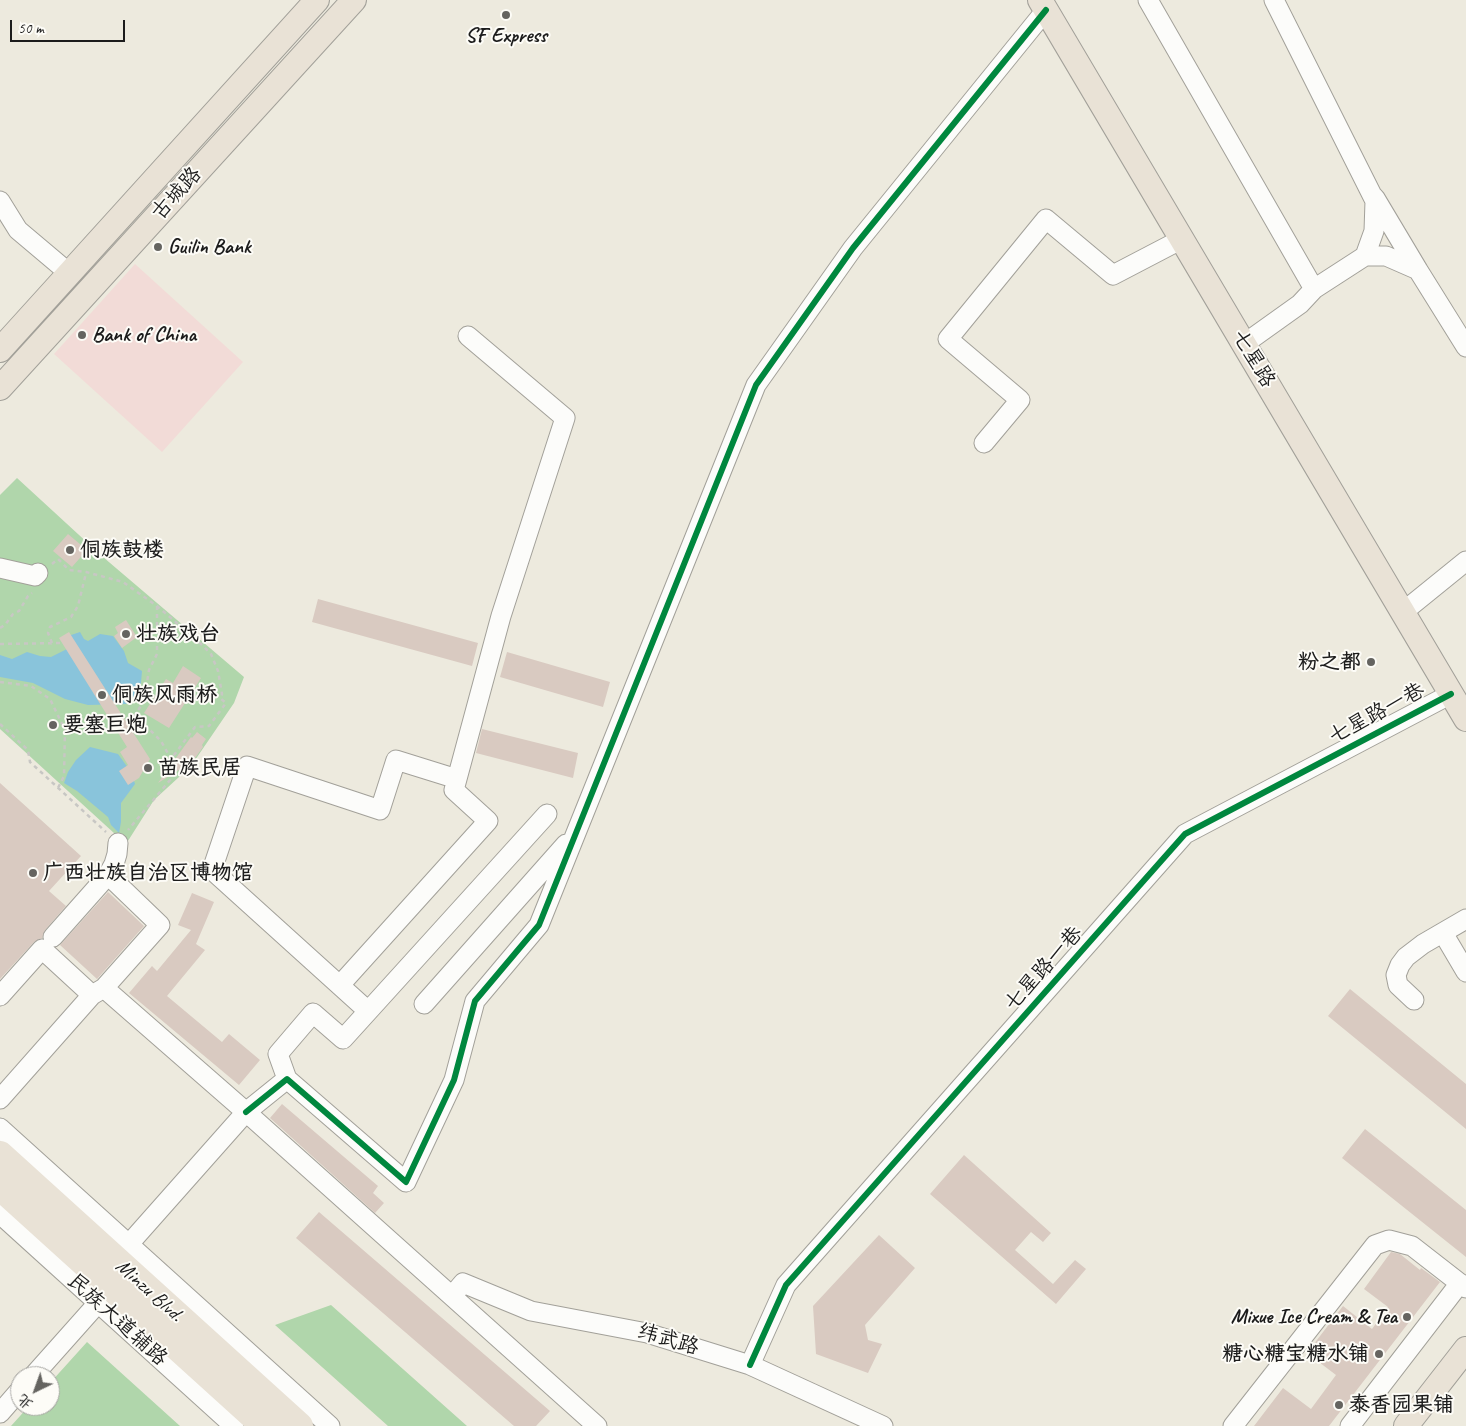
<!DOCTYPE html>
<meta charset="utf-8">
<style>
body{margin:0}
#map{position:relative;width:1466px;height:1426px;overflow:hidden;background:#edeade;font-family:Caveat,"LXGW WenKai TC",sans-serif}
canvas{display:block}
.north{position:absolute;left:10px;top:1366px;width:50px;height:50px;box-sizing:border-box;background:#fdfcf7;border:1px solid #a3a29f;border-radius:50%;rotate:222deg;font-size:14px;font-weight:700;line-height:20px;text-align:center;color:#1c1c1c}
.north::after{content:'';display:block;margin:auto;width:18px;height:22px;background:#656460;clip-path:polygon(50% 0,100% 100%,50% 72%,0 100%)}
.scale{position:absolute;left:10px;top:20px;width:115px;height:22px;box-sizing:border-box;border:2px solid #1c1c1c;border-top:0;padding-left:6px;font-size:15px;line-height:18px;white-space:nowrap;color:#1c1c1c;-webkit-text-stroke:4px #fdfcf7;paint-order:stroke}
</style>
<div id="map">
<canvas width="1466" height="1426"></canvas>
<div class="north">北</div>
<div class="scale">50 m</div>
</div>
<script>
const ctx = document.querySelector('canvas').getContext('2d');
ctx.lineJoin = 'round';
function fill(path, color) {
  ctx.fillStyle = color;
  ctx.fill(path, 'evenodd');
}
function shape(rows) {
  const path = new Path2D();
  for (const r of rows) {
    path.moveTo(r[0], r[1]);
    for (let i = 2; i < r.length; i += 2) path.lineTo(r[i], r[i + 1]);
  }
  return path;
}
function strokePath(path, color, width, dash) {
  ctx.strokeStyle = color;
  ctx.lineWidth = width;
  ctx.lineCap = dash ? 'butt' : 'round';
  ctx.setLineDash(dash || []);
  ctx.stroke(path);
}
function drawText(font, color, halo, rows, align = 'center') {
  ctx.font = font + ' Caveat,"LXGW WenKai TC",sans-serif';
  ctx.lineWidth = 4;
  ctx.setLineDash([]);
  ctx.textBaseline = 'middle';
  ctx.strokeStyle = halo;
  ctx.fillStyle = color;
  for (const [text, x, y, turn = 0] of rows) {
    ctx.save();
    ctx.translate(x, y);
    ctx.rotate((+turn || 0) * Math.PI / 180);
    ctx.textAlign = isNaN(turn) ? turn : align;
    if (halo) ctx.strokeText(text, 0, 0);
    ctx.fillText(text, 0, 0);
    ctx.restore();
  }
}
fill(shape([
 [135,264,243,362,162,452,54,354]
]), '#f2dbd7');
fill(shape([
 [17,478,103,557,244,677,234,703,191,766,154,800,126,844,0,729,0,495],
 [331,1305,467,1426,388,1426,275,1325],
 [87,1342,180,1426,11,1426,29,1406,50,1406,50,1383]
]), '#b0d6ab');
fill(shape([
 [80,632,84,639,88,641,100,634,113,636,124,651,128,663,142,671,141,683,135,697,126,704,88,705,65,699,33,683,0,677,0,655,12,659,27,652,40,656,51,657,67,649,71,635],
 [90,747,118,754,131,772,135,784,121,803,121,822,119,833,111,825,108,817,77,791,64,783,68,772,76,760]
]), '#89c4db');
fill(shape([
 [68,534,87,550,72,567,53,551],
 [318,599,478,643,472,666,312,622],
 [126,620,137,637,122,648,114,636,118,633,115,627],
 [69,632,150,759,139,778,128,785,119,771,128,765,120,752,127,747,59,638],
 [507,652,610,682,603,707,500,677],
 [183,666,201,678,169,728,144,713,166,679,173,683],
 [482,729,578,753,573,778,476,753],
 [197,732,206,739,202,745,203,747,192,762,158,783,191,737,192,738],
 [0,783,81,856,49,891,66,906,45,930,42,938,34,942,0,979],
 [108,892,144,926,97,979,60,945],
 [192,893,214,902,196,944,205,950,167,996,222,1042,229,1034,260,1060,239,1085,129,993,152,966,157,971,191,930,178,925],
 [1350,989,1466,1084,1466,1129,1328,1016],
 [282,1104,378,1186,373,1193,384,1203,375,1213,270,1118],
 [1365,1129,1466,1210,1466,1257,1342,1158],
 [964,1155,1051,1233,1043,1242,1031,1232,1015,1250,1053,1284,1075,1260,1086,1269,1056,1304,930,1194],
 [319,1212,550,1411,536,1426,514,1426,296,1238],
 [879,1235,915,1268,865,1325,868,1340,882,1344,868,1373,816,1354,813,1306],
 [1391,1252,1400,1254,1420,1270,1421,1268,1440,1282,1329,1426,1254,1426,1283,1388,1311,1409,1336,1375,1307,1353,1343,1306,1372,1329,1388,1307,1364,1289]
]), '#d9cac1');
const minor = shape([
 [1148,0,1314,289],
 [1375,198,1418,270],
 [0,201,18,230,69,273],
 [1365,256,1386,256,1418,270,1466,347],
 [1244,344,1300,304,1314,289,1365,256,1374,231,1375,201,1274,0],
 [984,443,1020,400,948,339,1046,219,1113,275,1182,239],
 [0,568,35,576,38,573],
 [1403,612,1466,561],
 [108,875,114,864,117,854,118,843],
 [1443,933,1466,972],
 [53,937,108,875,160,925,104,988,246,1112,287,1079,406,1182,454,1080,475,1001,539,925,756,385,853,248,1046,10],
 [340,985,488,821,454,790,501,616,565,418,468,336],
 [0,996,42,949,92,995,104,988],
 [1414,1000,1398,985,1396,975,1400,965,1406,957,1423,944,1466,919],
 [424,1004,566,844],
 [368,1011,212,870,247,766,380,810,396,760,457,779],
 [287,1079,278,1054,313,1013,343,1039,547,814],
 [0,1099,92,995],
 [0,1128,330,1426],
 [0,1214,234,1426],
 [129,1244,246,1112,597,1426],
 [452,1296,463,1283,531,1311,647,1333,750,1365,883,1426],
 [750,1365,786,1285,1185,834,1451,694],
 [33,1376,98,1303],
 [0,1413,20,1390],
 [1233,1426,1375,1245,1389,1240,1412,1246,1466,1288],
 [1350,1426,1460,1283]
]);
const major = shape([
 [1040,0,1466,719],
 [0,350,317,0],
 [0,388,354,0],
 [1406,1426,1466,1349]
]);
const highway = shape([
 [0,1155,299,1426],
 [0,1186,265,1426]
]);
strokePath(minor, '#a2a099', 21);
strokePath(major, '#a2a099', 26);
strokePath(highway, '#a2a099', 29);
strokePath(shape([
 [52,564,58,559,69,570,86,572,123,582,157,606,199,642,211,654,218,671,222,694,221,699,226,703,209,726,195,727,171,759,176,773,128,830],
 [157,606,157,654,149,670,144,701,135,715,161,741,171,759],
 [0,628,5,625,13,614,19,611,28,596,32,593],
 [52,643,48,633,50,627,71,617,78,606,86,573],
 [0,644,62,643],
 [0,682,31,686,50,699,65,730,64,776,58,788],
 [0,724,28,750,30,762,106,832]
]), '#c8c7c4', 2.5, [4, 4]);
strokePath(minor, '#fcfcfa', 19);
strokePath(major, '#e9e2d6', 24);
strokePath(highway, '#e9e2d6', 28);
strokePath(shape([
 [246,1112,287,1079,406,1182,454,1080,475,1001,539,925,756,385,853,248,1046,10],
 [750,1365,786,1285,1185,834,1451,694]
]), '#00873e', 6);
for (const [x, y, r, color] of [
 [506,15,5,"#656460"],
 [158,247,5,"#656460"],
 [82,335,5,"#656460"],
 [70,550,5,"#656460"],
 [126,634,5,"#656460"],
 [1371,662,5,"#656460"],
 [102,695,5,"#656460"],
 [53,725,5,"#656460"],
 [148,768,5,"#656460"],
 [33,873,5,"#656460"],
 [1407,1317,5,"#656460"],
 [1379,1354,5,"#656460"],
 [1339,1405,5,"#656460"]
]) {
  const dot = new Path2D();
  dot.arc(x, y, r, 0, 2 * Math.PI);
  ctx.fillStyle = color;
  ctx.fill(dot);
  strokePath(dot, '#fdfcf7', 2);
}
drawText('bold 21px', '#1c1c1c', '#fdfcf7', [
 ["SF Express",506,36,"center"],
 ["Guilin Bank",168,247],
 ["Bank of China",92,335],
 ["侗族鼓楼",80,550],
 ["壮族戏台",136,634],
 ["粉之都",1361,662,"right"],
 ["侗族风雨桥",112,695],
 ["要塞巨炮",63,725],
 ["苗族民居",158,768],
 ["广西壮族自治区博物馆",43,873],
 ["Mixue Ice Cream & Tea",1397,1317,"right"],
 ["糖心糖宝糖水铺",1369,1354,"right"],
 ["泰香园果铺",1349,1405]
], 'left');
drawText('21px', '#1c1c1c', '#fdfcf7', [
 ["古城路",177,194,-48],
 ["七星路",1253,359,59],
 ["七星路一巷",1377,714,-28],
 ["七星路一巷",1044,969,-48],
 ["Minzu Blvd.",149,1291,42],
 ["民族大道辅路",117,1320,42],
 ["纬武路",668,1340,16]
]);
</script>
